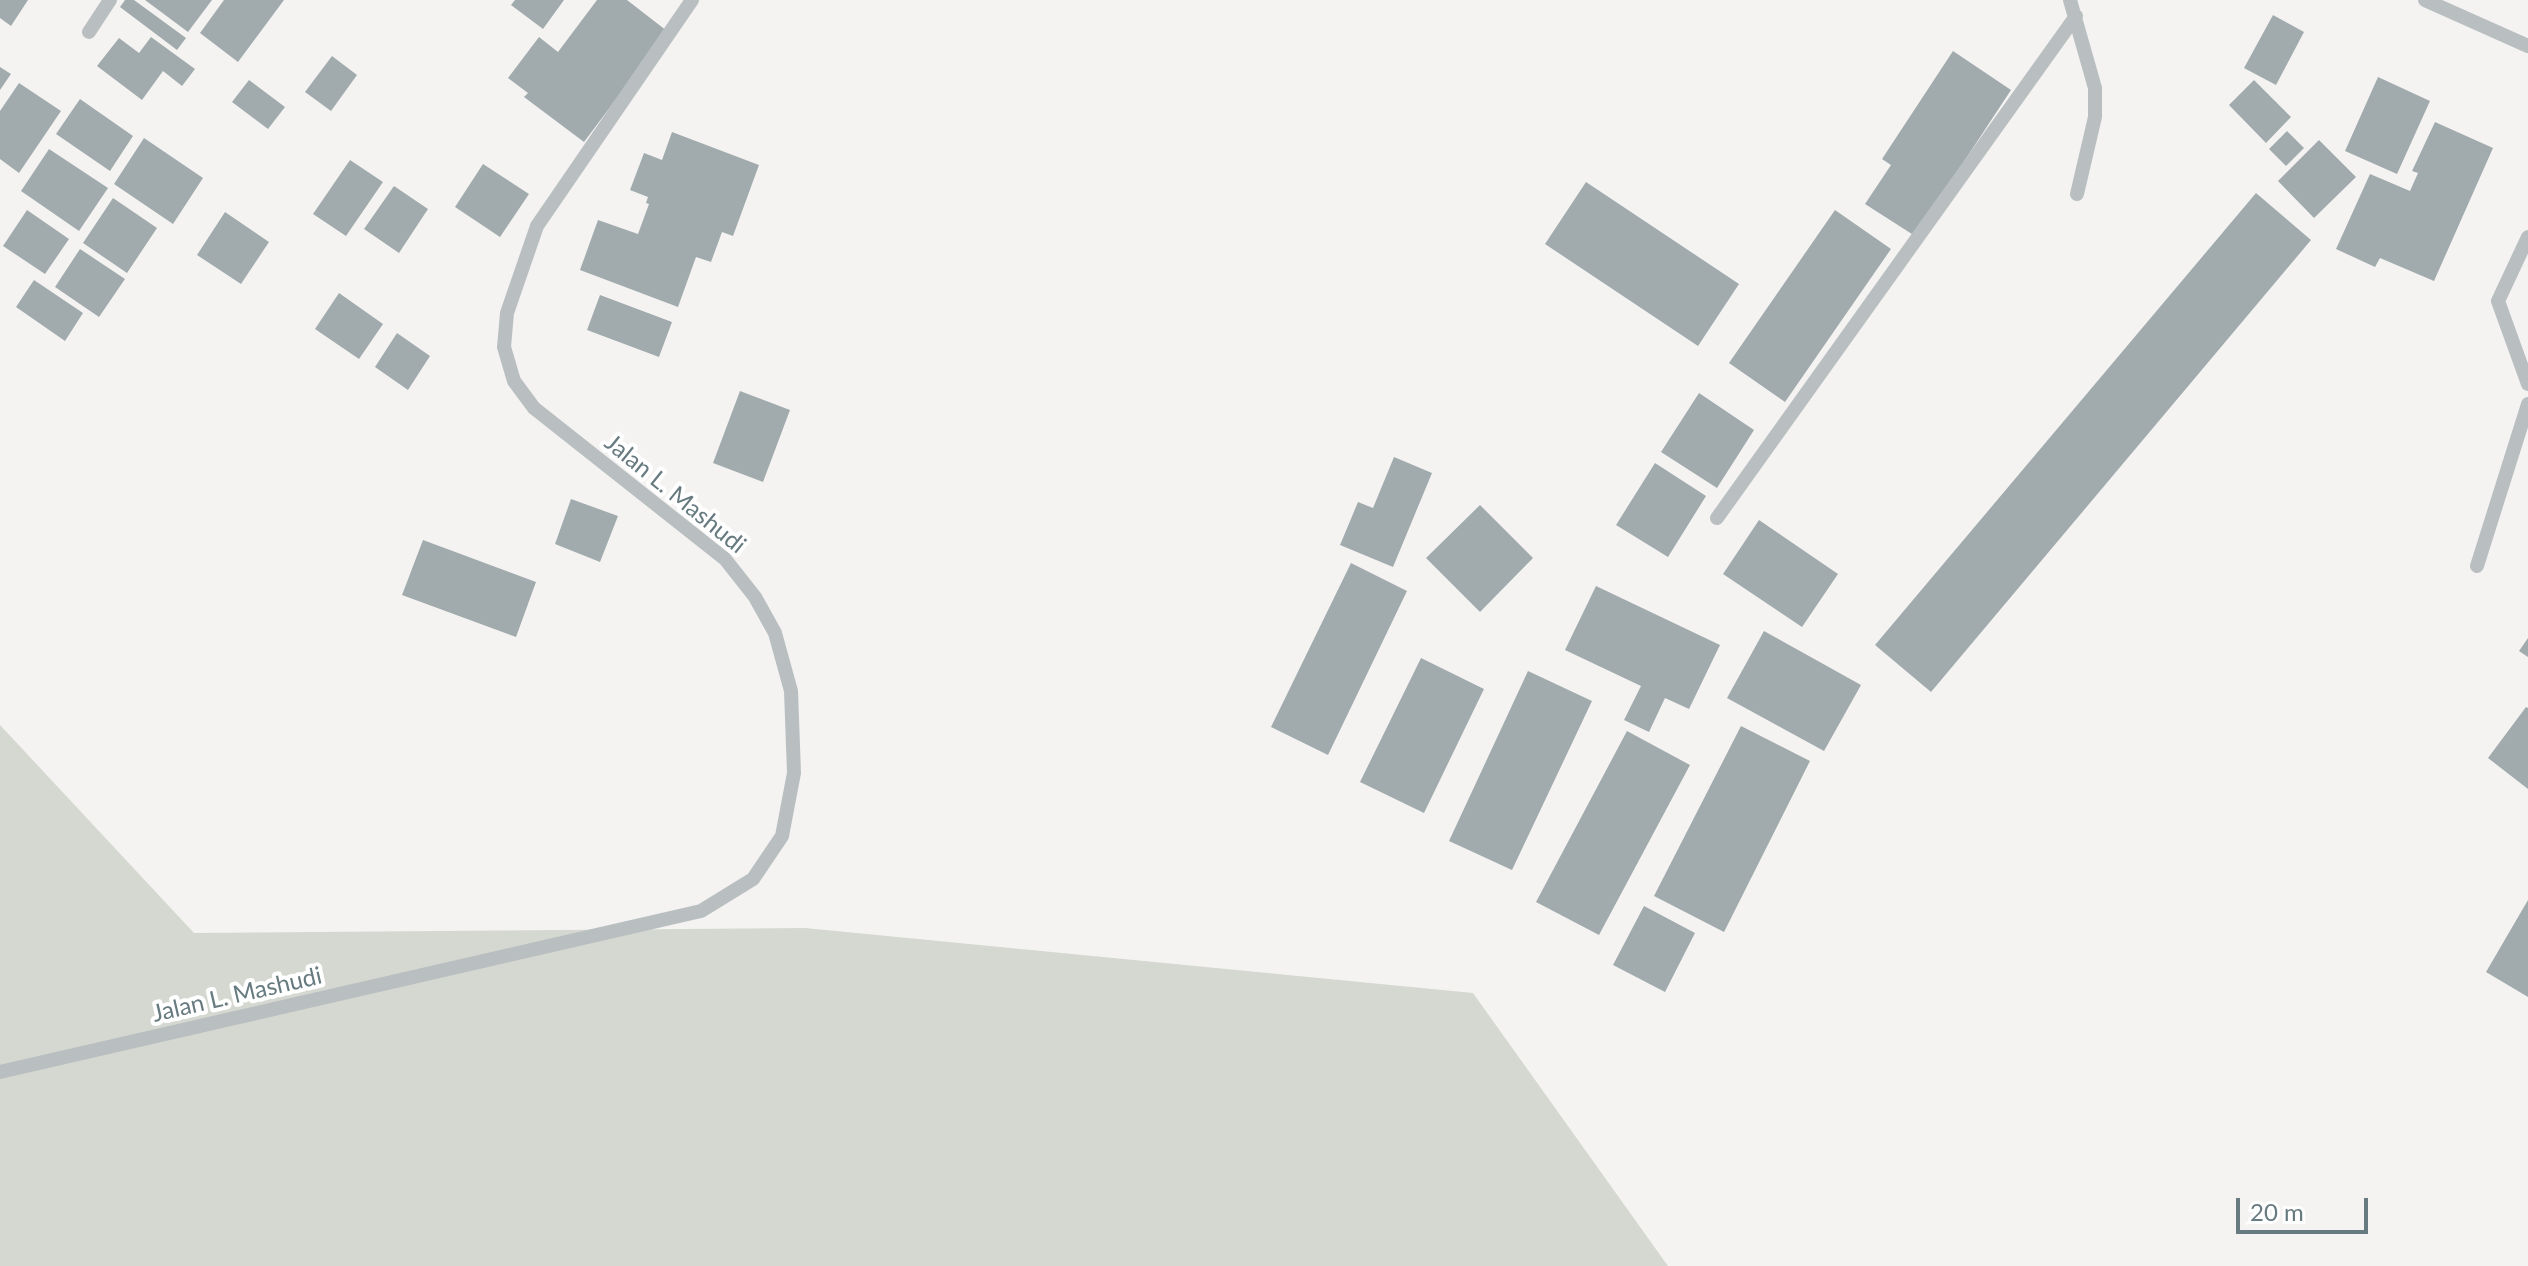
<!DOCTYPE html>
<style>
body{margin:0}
#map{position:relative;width:2528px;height:1266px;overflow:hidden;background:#f4f3f1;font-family:Lato,sans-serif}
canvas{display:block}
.scale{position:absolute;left:2236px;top:1198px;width:132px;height:36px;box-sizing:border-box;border:4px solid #667a7f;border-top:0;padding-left:10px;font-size:24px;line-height:28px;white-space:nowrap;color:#667a7f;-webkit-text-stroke:6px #fff;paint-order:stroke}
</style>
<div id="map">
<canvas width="2528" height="1266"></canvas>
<div class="scale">20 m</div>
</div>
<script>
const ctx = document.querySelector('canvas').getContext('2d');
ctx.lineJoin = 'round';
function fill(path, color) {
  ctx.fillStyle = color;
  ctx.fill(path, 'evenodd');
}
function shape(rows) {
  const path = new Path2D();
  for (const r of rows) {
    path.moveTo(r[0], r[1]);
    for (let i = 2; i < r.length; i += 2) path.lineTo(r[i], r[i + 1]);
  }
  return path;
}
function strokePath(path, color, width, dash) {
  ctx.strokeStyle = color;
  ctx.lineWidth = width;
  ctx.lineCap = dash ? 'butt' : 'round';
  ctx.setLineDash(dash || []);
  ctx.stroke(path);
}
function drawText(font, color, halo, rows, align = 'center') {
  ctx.font = font + ' Lato,sans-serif';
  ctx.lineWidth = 8;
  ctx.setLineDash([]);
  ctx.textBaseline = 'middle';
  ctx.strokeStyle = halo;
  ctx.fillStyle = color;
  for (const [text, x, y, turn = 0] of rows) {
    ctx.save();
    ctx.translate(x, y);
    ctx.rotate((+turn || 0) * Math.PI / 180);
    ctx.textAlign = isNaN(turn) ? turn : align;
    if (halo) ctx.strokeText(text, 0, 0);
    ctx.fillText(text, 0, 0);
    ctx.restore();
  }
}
fill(shape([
 [0,725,194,933,805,928,1473,993,1668,1266,0,1266]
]), '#d5d8d0');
fill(shape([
 [0,0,28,0,11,26,0,18],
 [125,0,134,0,186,38,177,50,120,7],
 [145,0,212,0,188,32],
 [224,0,284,0,238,62,200,33],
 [515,0,564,0,543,29,511,5],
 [597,0,627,0,667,31,584,142,524,97,528,93,508,78,539,37,558,52],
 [2273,15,2304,32,2276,85,2244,68],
 [151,37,195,69,182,86,163,71,142,100,97,66,119,38,139,53],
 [1953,51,2011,90,1915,236,1865,204,1891,165,1882,159],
 [332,56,357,75,331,111,305,92],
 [0,67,11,74,0,90],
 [2378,77,2430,101,2397,174,2345,151],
 [249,80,285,107,268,129,232,102],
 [2254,80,2291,117,2266,143,2229,105],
 [19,83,61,111,19,173,0,159,0,111],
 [80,99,133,136,110,171,56,134],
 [2435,122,2493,148,2434,281,2380,258,2375,267,2336,249,2370,174,2410,191,2418,173,2412,171],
 [2287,131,2304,148,2286,166,2269,149],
 [672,132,759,165,733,236,722,232,711,262,696,257,678,307,580,270,598,220,638,234,649,204,646,203,648,197,630,190,644,153,662,160],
 [144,138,203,178,173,224,114,184],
 [2319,140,2356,177,2314,218,2278,181],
 [49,149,108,188,79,231,21,191],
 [350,160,383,182,346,236,313,214],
 [483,164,529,194,500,237,455,207],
 [1586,182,1739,284,1698,346,1545,244],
 [394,186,428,209,399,253,364,229],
 [2256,193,2311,240,1931,692,1875,645],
 [113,198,157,228,127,273,83,243],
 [27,210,69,239,45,274,3,246],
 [1835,210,1891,249,1785,402,1729,363],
 [225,212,269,242,241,284,197,255],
 [80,249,125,279,99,317,55,287],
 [34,280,83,313,65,341,16,307],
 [339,293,383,324,359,359,315,329],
 [600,295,672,322,659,357,587,330],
 [397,333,430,356,408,390,375,367],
 [740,391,790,410,763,482,713,463],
 [1699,393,1754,430,1717,488,1661,452],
 [1394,457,1432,473,1393,567,1340,545,1358,502,1373,508],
 [1655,463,1706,496,1668,557,1616,525],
 [571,499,618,516,600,562,555,544],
 [1480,505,1533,558,1480,612,1426,558],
 [1759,520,1838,574,1802,627,1723,574],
 [423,540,536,582,516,637,402,595],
 [1351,563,1407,591,1328,755,1271,727],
 [1596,586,1720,645,1689,709,1665,698,1649,732,1624,720,1641,686,1565,650],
 [1764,631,1861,685,1824,751,1727,698],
 [2528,638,2528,657,2519,651],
 [1421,658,1484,689,1424,813,1360,782],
 [1528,671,1592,701,1512,870,1449,841],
 [2526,707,2528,708,2528,789,2488,758],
 [1741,726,1810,761,1724,932,1654,896],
 [1627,731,1690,765,1599,935,1536,902],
 [2528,900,2528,997,2486,972],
 [1644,906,1695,933,1665,992,1613,965]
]), '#a1abad');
strokePath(shape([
 [2070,0,2095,88,2095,117,2077,194],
 [2425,0,2528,46],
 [89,32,110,0],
 [2528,237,2498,301,2528,384],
 [1717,518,2076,16],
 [2477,566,2528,404],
 [0,1072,701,911,753,879,782,836,794,773,791,691,775,633,755,597,725,559,534,408,514,381,504,347,507,313,537,226,692,0]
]), '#b9bfc0', 14);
drawText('24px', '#667a7f', '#fff', [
 ["Jalan L. Mashudi",675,494,39],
 ["Jalan L. Mashudi",237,995,-13]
]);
</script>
